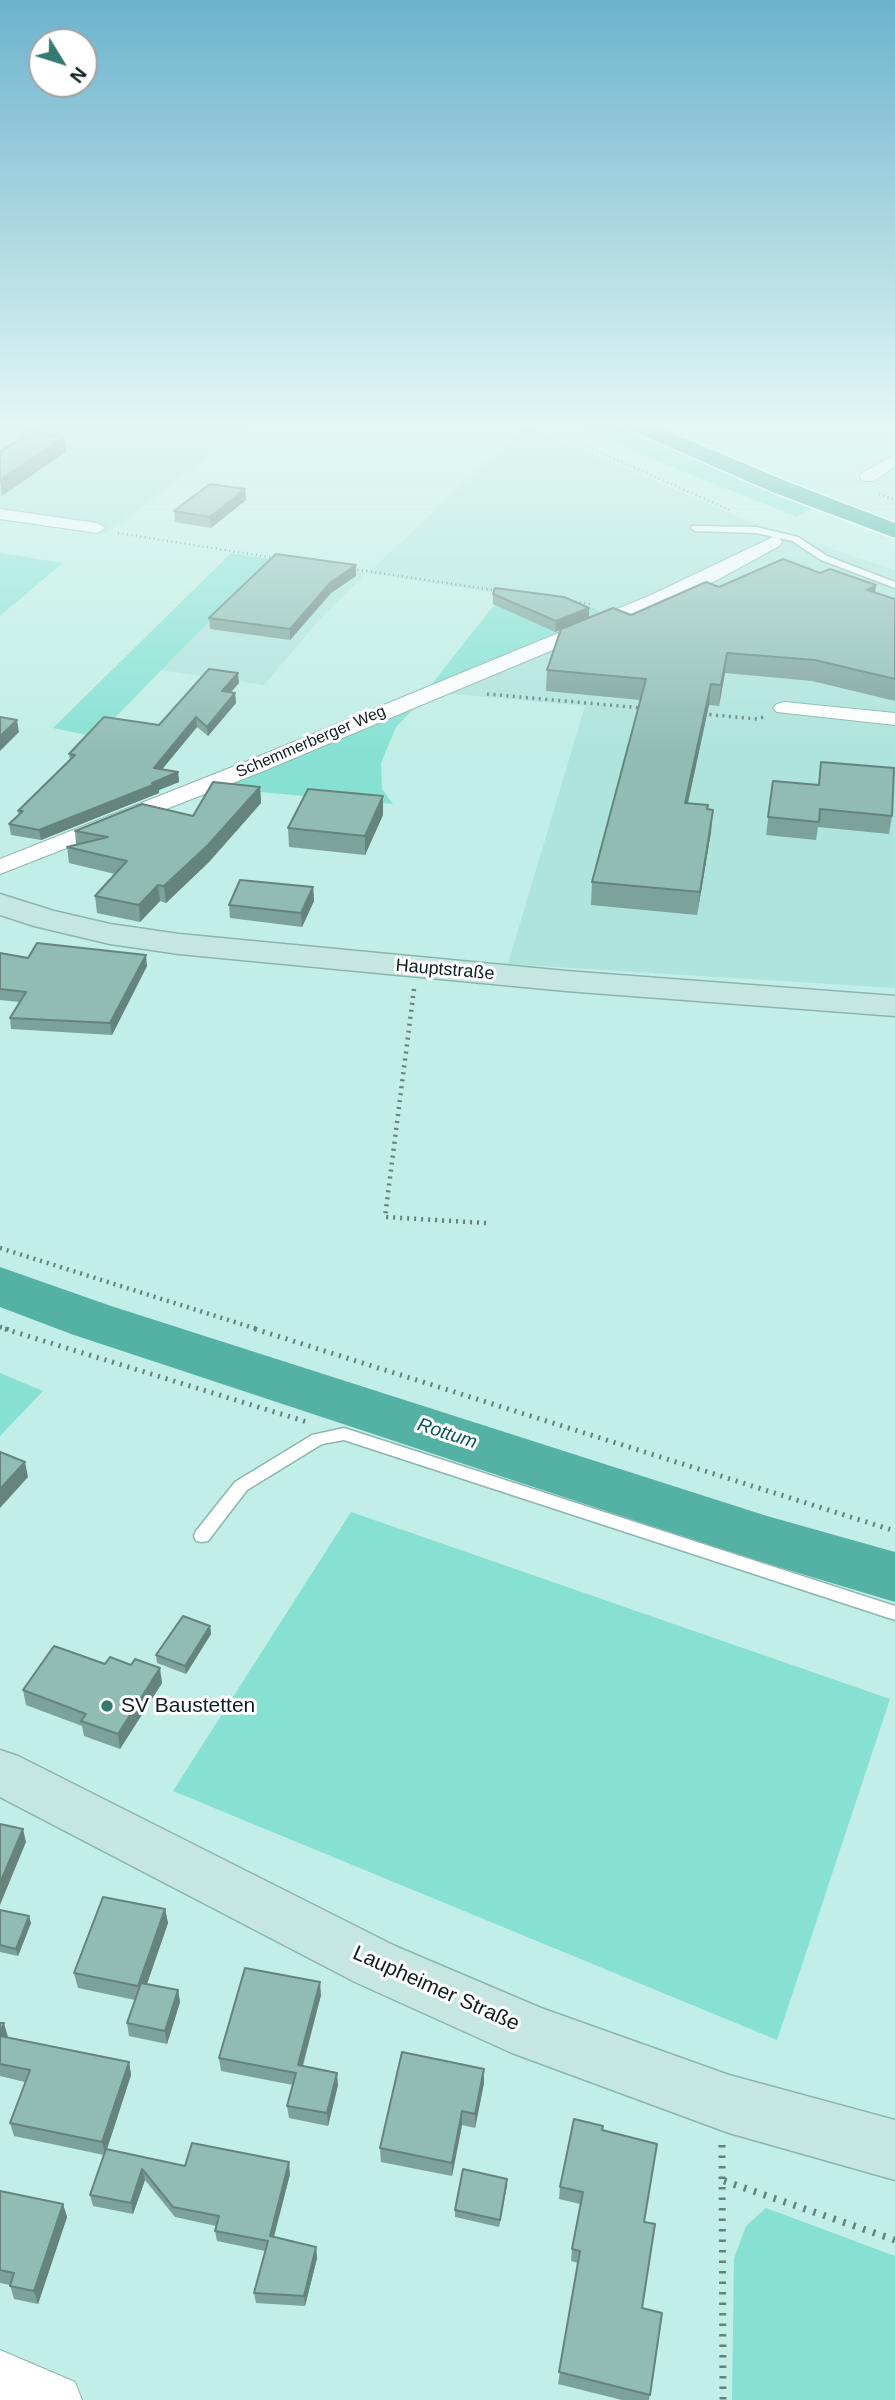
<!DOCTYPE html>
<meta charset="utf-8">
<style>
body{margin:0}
#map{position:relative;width:895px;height:2400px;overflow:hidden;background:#c1eee6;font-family:Helvetica,sans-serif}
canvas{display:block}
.north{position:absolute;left:28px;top:28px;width:70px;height:70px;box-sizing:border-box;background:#fff;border:2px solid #9fa5a5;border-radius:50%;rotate:128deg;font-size:19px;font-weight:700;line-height:28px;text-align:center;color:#0e1f1d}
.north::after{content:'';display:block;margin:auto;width:24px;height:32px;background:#347a70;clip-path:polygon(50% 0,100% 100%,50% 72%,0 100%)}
</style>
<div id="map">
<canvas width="895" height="2400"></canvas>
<div class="north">N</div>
</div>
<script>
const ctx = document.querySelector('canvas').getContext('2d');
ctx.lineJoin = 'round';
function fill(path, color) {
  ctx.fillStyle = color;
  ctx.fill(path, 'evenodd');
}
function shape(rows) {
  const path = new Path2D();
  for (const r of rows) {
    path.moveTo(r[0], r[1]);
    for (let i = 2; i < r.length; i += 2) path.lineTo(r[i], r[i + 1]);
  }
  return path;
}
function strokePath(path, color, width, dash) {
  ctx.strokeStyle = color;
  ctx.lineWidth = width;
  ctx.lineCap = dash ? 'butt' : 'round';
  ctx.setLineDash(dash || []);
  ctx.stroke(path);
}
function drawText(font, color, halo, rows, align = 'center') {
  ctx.font = font + ' Helvetica,sans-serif';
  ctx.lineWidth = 6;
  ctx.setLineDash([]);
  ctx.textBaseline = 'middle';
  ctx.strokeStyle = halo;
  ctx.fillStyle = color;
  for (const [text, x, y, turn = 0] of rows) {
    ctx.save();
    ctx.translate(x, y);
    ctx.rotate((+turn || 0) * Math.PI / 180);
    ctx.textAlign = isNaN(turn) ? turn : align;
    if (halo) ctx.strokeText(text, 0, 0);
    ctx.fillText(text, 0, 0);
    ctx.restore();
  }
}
fill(shape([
 [0,420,257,420,106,534,99,534,5,521,0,522],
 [526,425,739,517,895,570,895,988,508,964,585,706,420,691,429,687,502,594,367,573,320,619,264,685,160,670,270,559,368,573]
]), '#aee4db');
fill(shape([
 [566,420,607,420,731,476,812,508,797,517,649,458],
 [0,553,63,563,0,616],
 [231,553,270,559,96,737,53,728],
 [503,594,595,608,599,612,598,619,429,688],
 [419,703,396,727,381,763,382,789,393,804,216,788],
 [0,1373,43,1391,0,1436],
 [351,1512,890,1699,777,2040,173,1791],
 [766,2208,895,2256,895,2400,732,2400,734,2259,746,2226]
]), '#86e1d2');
fill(shape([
 [0,1267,111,1306,767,1516,895,1552,895,1602,745,1557,71,1334,0,1307,0,1267]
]), '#54b2a5');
const lane = shape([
 [692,526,756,527,798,537,827,556,895,582,895,588,821,560,792,541,756,533,695,531,691,528,692,526],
 [344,1428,895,1606,895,1620,344,1440,322,1444,247,1490,208,1541,202,1542,196,1541,194,1536,196,1531,235,1482,312,1435,344,1428]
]);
const street = shape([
 [895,454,895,466,874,481,862,481,860,477,862,473,895,454],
 [0,509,97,523,106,528,97,533,0,519,0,509],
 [773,537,779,538,782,542,779,546,717,580,665,603,266,770,0,874,0,859,250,760,651,595,773,537],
 [784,702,895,713,895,725,777,712,773,708,777,704,784,702],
 [0,2350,75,2382,82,2400,0,2400,0,2350]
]);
const secondary = shape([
 [0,894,54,911,110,924,179,934,566,971,895,996,895,1016,566,991,179,954,110,944,34,926,0,915,0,894],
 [0,1750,18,1756,395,1946,541,2008,729,2075,895,2120,895,2180,729,2133,512,2053,355,1982,0,1797,0,1750]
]);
const highway = shape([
 [614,420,642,420,788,482,895,523,895,538,772,492,617,424,614,420]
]);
strokePath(lane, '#8bb6af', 3);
strokePath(street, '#8bb6af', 2);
strokePath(secondary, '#8bb6af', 3);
strokePath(highway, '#fff', 3);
strokePath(shape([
 [527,420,732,511],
 [879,494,895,500],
 [118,533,275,558],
 [353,569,500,591],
 [571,601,590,604]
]), '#64827d', 2.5, [1, 3.5]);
strokePath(shape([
 [487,694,642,708],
 [703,714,757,719,764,717]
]), '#64827d', 3.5, [2, 4.5]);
strokePath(shape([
 [414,989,385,1217,486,1223],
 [0,1248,260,1330],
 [0,1327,11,1330]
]), '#64827d', 4.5, [2, 5]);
strokePath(shape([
 [5,1329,307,1422],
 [255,1329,895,1531]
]), '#64827d', 5, [2, 6]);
strokePath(shape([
 [722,2145,723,2400],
 [724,2181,895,2240]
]), '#64827d', 7, [2.5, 8]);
fill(lane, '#fff');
fill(street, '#fff');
fill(secondary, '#c6e6e1');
fill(highway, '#41aa9c');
fill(shape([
 [245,489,246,500,211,528,175,522,174,511],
 [356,565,356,576,331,593,290,640,210,629,209,618],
 [820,573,876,585,875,592,895,599,895,701,812,681,725,673,719,706,709,705,688,803,708,809,711,832,697,915,591,905,592,882,640,700,546,691,547,670,561,629,555,632,493,604,493,594,589,618,631,615,719,587],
 [239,683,231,692,235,693,236,703,208,736,197,727,162,769,178,772,179,782,159,790,159,793,41,840,11,835,9,824,19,815,18,811,70,760,69,754,159,725],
 [821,762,892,816,889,834,818,827,816,840,766,835,773,781,818,785],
 [260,787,261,803,209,862,166,903,160,901,140,922,97,913,95,896,115,874,69,863,67,847,76,845,75,831,193,816],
 [383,815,365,855,289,847,288,828],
 [313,887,314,901,302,927,230,918,229,905],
 [0,953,28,958,147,966,112,1035,11,1029,10,1018,20,1002,0,1000],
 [210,1626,211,1634,186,1674,157,1663,156,1655],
 [105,1664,162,1683,120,1749,84,1736,82,1726,26,1705,23,1690],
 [165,1909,168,1923,147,1984,178,1990,180,2002,167,2044,129,2036,127,2023,135,2000,78,1988,74,1973],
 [0,1910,31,1923,18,1956,0,1952],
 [321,1995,303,2066,338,2085,328,2126,289,2118,287,2106,293,2085,221,2071,219,2058],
 [0,2023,7,2038,129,2062,131,2075,107,2149,185,2166,290,2174,274,2237,316,2247,317,2258,305,2306,256,2303,254,2293,265,2251,217,2241,215,2231,216,2226,175,2217,145,2180,133,2214,93,2206,90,2195,104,2155,14,2136,10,2123,25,2082,0,2076],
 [484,2083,475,2128,462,2125,452,2176,381,2162,380,2148],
 [603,2126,603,2130,644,2222,642,2308,662,2313,649,2400,622,2400,558,2384,578,2263,571,2261,572,2249,580,2204,559,2199,560,2187],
 [507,2185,499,2227,455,2217,455,2210],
 [0,2191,63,2204,67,2217,38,2304,14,2299,10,2285,0,2283]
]), '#7ca29b');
fill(shape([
 [64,437,66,452,2,496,0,480],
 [245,489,246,500,211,528,210,517],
 [356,565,356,576,331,593,290,640,290,629,331,582],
 [876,585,873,606,867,590],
 [589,608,589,618,555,632,556,621],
 [727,653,725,673,719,706,721,685],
 [238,673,239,683,223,701,222,691],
 [711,684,709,705,683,825,685,803],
 [235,693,236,703,208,736,207,727],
 [196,717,197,727,155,778,154,768],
 [17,720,19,732,0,751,0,736],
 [178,772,179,782,159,790,159,793,41,840,39,830],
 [260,787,261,803,209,862,166,903,164,886],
 [383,796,383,815,365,855,365,836],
 [713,810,711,832,697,915,700,892],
 [158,885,160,901,140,922,139,905],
 [313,887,314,901,302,927,301,913],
 [146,955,147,966,112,1035,110,1023],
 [25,1462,28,1477,0,1508,0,1489],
 [210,1626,211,1634,186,1674,185,1666],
 [160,1668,162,1683,120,1749,118,1734],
 [23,1829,26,1842,0,1905,0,1883],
 [165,1909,168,1923,141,2001,138,1986],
 [29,1916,31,1923,18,1956,16,1949],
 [320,1982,321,1995,299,2078,298,2065],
 [178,1990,180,2002,167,2044,165,2031],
 [4,2023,8,2037,3,2049,0,2040,0,2033],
 [129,2062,131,2075,105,2155,102,2142],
 [484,2069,484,2083,475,2128,475,2114],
 [337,2073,338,2085,328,2126,327,2113],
 [462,2111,462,2125,452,2176,452,2163],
 [289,2162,290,2174,271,2247,270,2236],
 [142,2169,145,2180,133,2214,131,2203],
 [507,2179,507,2185,499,2227,500,2220],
 [63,2204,67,2217,38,2304,34,2291],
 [316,2247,317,2258,305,2306,304,2296]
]), '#65847e');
const building = shape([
 [31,432,64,437,0,480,0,452,31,432],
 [210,484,245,489,210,517,174,511,210,484],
 [276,554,356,565,331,582,290,629,209,618,276,554],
 [783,559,820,573,830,569,876,585,867,590,895,599,895,679,815,660,727,653,721,685,711,684,685,803,708,805,707,809,713,810,700,892,592,882,646,679,547,670,561,629,613,608,631,615,706,582,719,587,783,559],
 [495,588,564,597,589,608,556,621,493,594,495,588],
 [209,669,238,673,222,691,235,693,207,727,196,717,154,768,178,772,152,783,158,783,39,830,9,824,23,811,18,811,75,755,69,754,104,717,159,725,209,669],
 [0,717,17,720,0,736,0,717],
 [821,762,894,768,892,816,820,809,819,822,768,817,773,781,819,785,821,762],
 [213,782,260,787,208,845,164,886,158,885,139,905,95,896,127,861,67,847,108,837,75,831,142,804,193,816,213,782],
 [308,789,383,796,365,836,288,828,308,789],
 [240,880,313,887,301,913,229,905,240,880],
 [37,943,146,955,110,1023,10,1018,26,992,0,989,0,953,28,958,37,943],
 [0,1452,25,1462,0,1489,0,1452],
 [183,1616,210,1626,185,1666,156,1655,183,1616],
 [54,1646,105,1664,110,1657,131,1665,135,1659,160,1668,118,1734,81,1721,86,1714,23,1690,54,1646],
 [0,1824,23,1829,0,1883,0,1824],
 [103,1897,165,1909,138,1986,74,1973,103,1897],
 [0,1910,29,1916,16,1949,0,1945,0,1910],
 [245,1968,320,1982,298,2065,337,2073,327,2113,287,2106,296,2073,219,2058,245,1968],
 [141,1983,178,1990,165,2031,127,2023,141,1983],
 [0,2023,4,2023,0,2033,0,2023],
 [0,2036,129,2062,102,2142,10,2123,30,2070,0,2064,0,2036],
 [402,2052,484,2069,475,2114,462,2111,452,2163,380,2148,402,2052],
 [574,2119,603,2126,602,2130,657,2144,644,2222,655,2224,642,2308,662,2313,650,2395,559,2372,580,2251,572,2249,583,2192,560,2187,574,2119],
 [192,2143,289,2162,270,2236,316,2247,304,2296,254,2293,268,2241,215,2231,219,2216,173,2207,142,2169,131,2203,90,2195,106,2149,185,2166,192,2143],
 [463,2169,507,2179,500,2220,455,2210,463,2169],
 [0,2191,63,2204,34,2291,10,2286,14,2273,0,2270,0,2191]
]);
fill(building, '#90bcb4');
strokePath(building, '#65847e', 2);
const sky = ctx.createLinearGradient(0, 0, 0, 756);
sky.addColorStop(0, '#6db3cd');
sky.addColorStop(0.56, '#e3f7f4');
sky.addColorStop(1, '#e3f7f400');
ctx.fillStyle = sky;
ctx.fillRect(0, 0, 895, 756);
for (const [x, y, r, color] of [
 [107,1706,7,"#347a70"]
]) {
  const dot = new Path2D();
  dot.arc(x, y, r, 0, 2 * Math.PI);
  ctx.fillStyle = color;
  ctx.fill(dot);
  strokePath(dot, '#fff', 2.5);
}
drawText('16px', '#0e1f1d', '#fff', [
 ["Schemmerberger Weg",311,742,-23]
]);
drawText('18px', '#0e1f1d', '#fff', [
 ["Hauptstraße",445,970,5]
]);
drawText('italic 19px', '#02584f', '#fff', [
 ["Rottum",447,1434,18]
]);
drawText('21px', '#0e1f1d', '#fff', [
 ["SV Baustetten",121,1706]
], 'left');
drawText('21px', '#0e1f1d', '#fff', [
 ["Laupheimer Straße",436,1989,24]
]);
</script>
